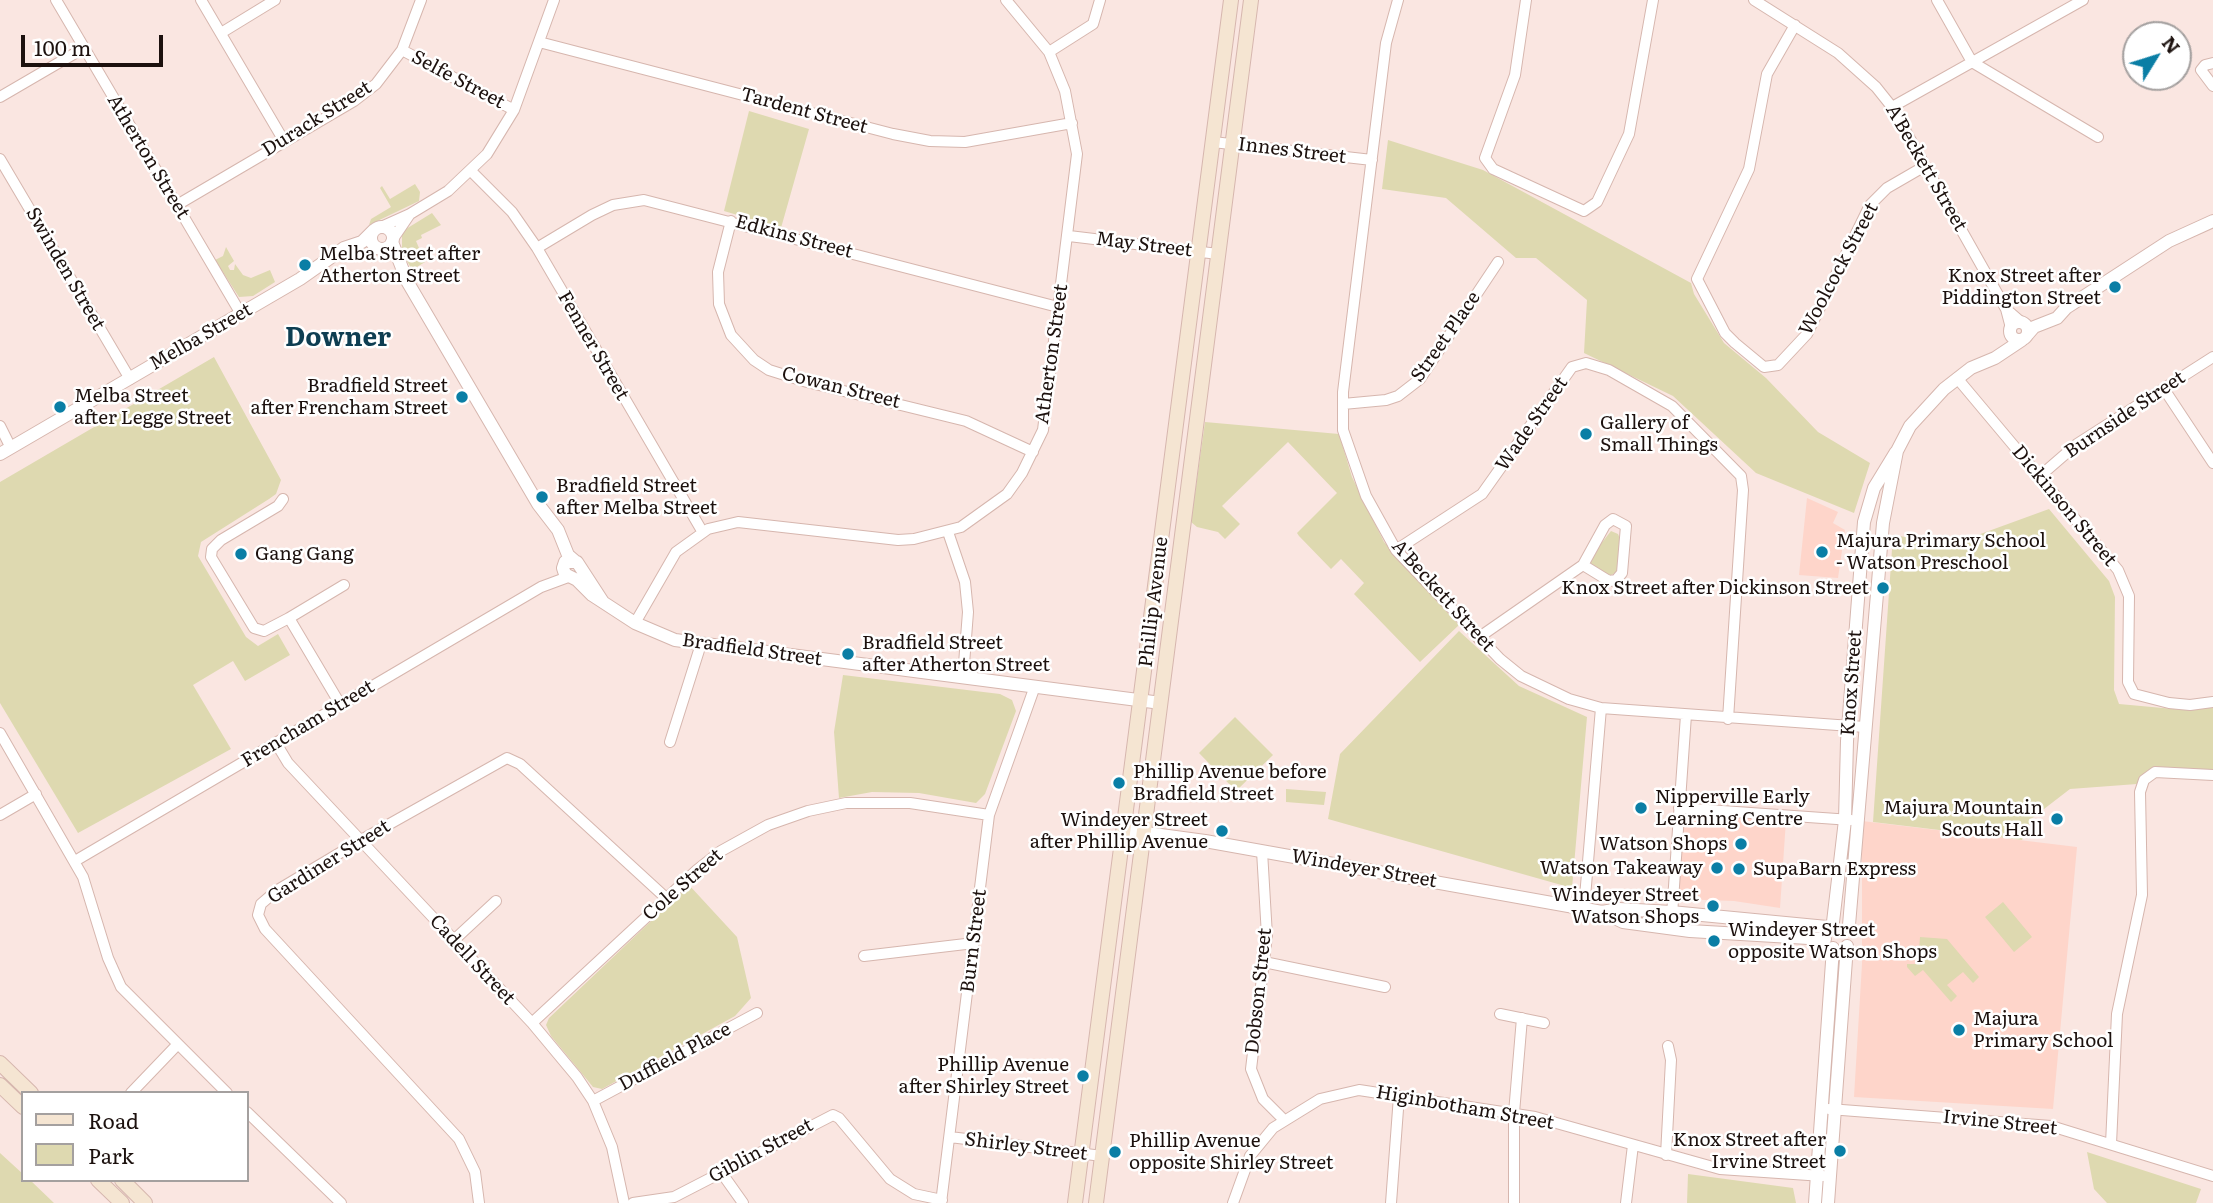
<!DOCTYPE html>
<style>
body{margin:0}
#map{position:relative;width:2213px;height:1203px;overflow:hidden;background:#fae6e1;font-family:Literata,serif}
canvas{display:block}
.legend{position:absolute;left:21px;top:1091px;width:228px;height:91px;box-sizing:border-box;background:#fff;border:2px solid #a4a09f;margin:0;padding:9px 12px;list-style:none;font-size:21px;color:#1c110e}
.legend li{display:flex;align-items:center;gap:14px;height:35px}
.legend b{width:35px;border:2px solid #a4a09f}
.north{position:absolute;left:2122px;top:21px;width:70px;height:70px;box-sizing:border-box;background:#fff;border:2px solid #a4a09f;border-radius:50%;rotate:52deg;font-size:19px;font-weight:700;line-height:28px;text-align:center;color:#1c110e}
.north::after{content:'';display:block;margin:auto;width:24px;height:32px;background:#0a7ea5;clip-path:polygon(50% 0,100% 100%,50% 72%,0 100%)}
.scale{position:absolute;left:21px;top:35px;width:142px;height:32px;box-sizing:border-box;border:4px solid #1c110e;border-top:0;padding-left:9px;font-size:21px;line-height:24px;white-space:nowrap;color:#1c110e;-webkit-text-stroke:5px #fff;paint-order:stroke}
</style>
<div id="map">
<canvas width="2213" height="1203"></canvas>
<ul class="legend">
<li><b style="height:9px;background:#f5e5d2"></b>Road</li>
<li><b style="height:19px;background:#ded9b0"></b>Park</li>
</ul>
<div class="north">N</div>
<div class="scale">100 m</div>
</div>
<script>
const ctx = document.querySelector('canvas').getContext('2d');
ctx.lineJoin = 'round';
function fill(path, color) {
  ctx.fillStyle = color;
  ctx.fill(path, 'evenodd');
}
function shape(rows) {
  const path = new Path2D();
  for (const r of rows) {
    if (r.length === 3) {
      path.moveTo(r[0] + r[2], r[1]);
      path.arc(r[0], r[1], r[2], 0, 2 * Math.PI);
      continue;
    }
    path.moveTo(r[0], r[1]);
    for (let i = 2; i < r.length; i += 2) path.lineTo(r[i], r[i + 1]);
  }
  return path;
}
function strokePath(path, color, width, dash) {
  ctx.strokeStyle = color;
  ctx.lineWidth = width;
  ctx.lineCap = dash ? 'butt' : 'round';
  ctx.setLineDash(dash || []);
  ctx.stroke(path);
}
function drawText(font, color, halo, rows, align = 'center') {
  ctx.font = font + ' Literata,serif';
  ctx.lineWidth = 5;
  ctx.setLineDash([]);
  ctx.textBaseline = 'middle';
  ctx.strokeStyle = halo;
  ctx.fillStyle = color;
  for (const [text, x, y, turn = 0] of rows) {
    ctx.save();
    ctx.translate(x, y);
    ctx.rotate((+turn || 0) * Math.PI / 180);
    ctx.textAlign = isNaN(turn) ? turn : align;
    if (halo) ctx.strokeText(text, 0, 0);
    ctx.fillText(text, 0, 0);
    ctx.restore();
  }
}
fill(shape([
 [1807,498,1838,512,1833,523,1845,530,1838,578,1799,575],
 [1684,812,1786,820,1780,908,1734,901,1677,899],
 [1862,821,2077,847,2053,1109,1854,1097,1862,964]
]), '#fed5ca');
fill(shape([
 [749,111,809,129,781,228,724,211],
 [1388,140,1483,170,1691,283,1694,294,1724,343,1766,378,1818,432,1870,463,1854,513,1756,473,1673,396,1584,353,1587,300,1536,258,1516,258,1446,198,1382,189],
 [415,184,420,192,419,201,369,225,371,219,391,207,380,188,382,186,390,199],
 [432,213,441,225,421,235,422,238,416,241,425,262,412,270,402,252,402,235,406,229],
 [226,247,234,261,228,266,230,270,234,270,235,264,243,275,251,278,270,270,275,282,253,296,239,297,215,260,223,256],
 [214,357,281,480,276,494,269,499,201,542,198,556,246,637,258,646,278,634,290,655,245,681,233,661,193,685,231,749,78,833,0,703,0,482],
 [1205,422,1339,434,1352,477,1384,542,1459,625,1420,662,1354,594,1364,583,1341,559,1331,569,1299,536,1297,533,1337,493,1288,442,1222,506,1240,524,1225,539,1218,532,1197,527,1191,522],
 [2049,509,2109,581,2115,597,2114,690,2119,704,2185,710,2213,707,2213,773,2153,767,2143,774,2137,784,2070,789,2031,819,2022,840,1873,822,1893,535,1925,540,1942,548],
 [1611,531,1618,534,1621,541,1617,572,1609,576,1592,566,1589,559],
 [1459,631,1519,686,1587,717,1572,888,1328,819,1340,754],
 [843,675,1000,694,1012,700,1016,711,985,794,976,803,919,793,872,792,839,798,834,732],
 [1235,717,1273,755,1236,791,1199,753],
 [1286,789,1326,792,1324,805,1286,802],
 [689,885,737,937,751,998,735,1016,602,1089,593,1087,551,1036,546,1025,549,1018],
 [2003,902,2032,937,2014,952,1985,917],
 [1920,937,1947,939,1979,977,1973,983,1963,972,1947,985,1957,996,1951,1002,1923,970,1915,976,1907,967,1907,964,1918,964],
 [2087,1152,2201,1189,2196,1203,2107,1203,2094,1189],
 [0,1153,23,1174,23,1180,30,1180,54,1203,0,1203],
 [1688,1174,1793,1188,1796,1203,1687,1203]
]), '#ded9b0');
const minor = shape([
 [56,0,241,314],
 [201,0,284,141],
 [1398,0,1386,43,1343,392,1343,430,1366,496,1396,550,1500,659,1521,676,1569,699,1601,708,1865,727],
 [1526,0,1515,75,1485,158,1493,169,1584,211,1597,202,1629,134,1653,0],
 [1754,0,1838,53,1876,87,1892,107,2006,309,2011,328],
 [1937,0,1972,62,2098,137],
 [1795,25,1767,74,1749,169,1697,279,1725,333,1735,343,1764,367,1778,365,1807,334,1870,205,1887,188,1925,166],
 [221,33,275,0],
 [539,42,893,134,930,141,965,142,1072,123],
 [402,50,514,110],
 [1049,52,1093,24,1100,0],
 [2213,63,2205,65,2201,70,2213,86],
 [0,97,84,48],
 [1892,107,2083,0],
 [1213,142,1372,160],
 [0,159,130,379],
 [471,171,512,212,537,248,702,531],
 [177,205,354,101,376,84,402,50,421,0],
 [731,221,718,272,719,304,731,335,754,360,769,370,807,382,966,421,1033,452],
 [381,227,410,214,448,191,487,154,514,110,554,0],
 [1069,236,1218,254],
 [393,239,410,214],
 [537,248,592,215,613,205,644,200,1058,307],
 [2006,309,2021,322],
 [1957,378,2118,570,2129,596,2128,682,2134,694,2169,703,2190,705,2213,702],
 [2164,389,2213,463],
 [1343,404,1386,400,1398,396,1420,379,1498,262],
 [0,426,11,448],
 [2040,476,2077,444,2213,357],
 [283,499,278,506,221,540,212,549,211,557,254,628,264,631,289,618,340,704],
 [948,532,965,582,968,612,963,677],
 [1396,550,1482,494,1572,367,1586,363,1609,370,1672,406,1741,476,1743,490,1728,719],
 [289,618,344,585],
 [635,623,676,552,708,529,738,522,898,540,914,539,961,527,1007,494,1022,473,1043,430,1077,154,1065,91,1049,52,1006,0],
 [1478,638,1583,565,1605,525,1613,519,1626,526,1622,573,1616,580,1609,581,1583,565],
 [0,733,83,877,108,958,121,987,227,1093],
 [670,742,701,644],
 [276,743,288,763,532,1023,577,1077,593,1101,612,1147,624,1203],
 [1679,808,1851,820],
 [0,815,36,794],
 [1262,851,1267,936,1251,1069,1263,1099,1284,1120],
 [75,861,541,587,568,577],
 [1584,909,1601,708],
 [1671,929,1686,715],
 [454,940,496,901],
 [864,956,974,943],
 [1264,962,1385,987],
 [1500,1014,1544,1023],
 [532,1023,697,870,721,851,768,825,808,811,846,803,910,803,989,815],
 [131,1093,177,1045],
 [593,1101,757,1013],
 [1829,1109,2051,1126,2213,1176],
 [247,1112,341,1203],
 [950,1137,1102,1156],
 [2111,1144,2117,1014,2142,895,2140,792,2144,780,2155,772,2213,775],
 [1666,1155,1671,1060,1668,1046],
 [721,1172,743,1203],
 [479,1203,475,1172,459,1139,265,929,258,915,261,904,276,891,370,835,507,758,520,764,666,898],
 [633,1203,674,1197,833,1115,839,1118,890,1179,914,1194,942,1200],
 [941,1203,989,815,1035,686],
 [1233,1203,1250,1156,1273,1128,1320,1099,1359,1090,1535,1117,1720,1169,1823,1176],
 [1391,1203,1399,1096],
 [1514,1203,1514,1113,1522,1018],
 [1626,1203,1633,1145]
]);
const tertiary = shape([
 [382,238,11],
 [392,242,407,281,538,504,558,530,568,555,575,561],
 [2019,331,9],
 [2028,334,2034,327,2057,318,2066,308,2169,241,2213,221],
 [0,454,300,279,344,248,362,242,374,230],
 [603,602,577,562,565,562,563,568,565,574,577,580,592,595,635,623,675,640,1161,703],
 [1124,830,1205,841,1602,912,1623,922,1690,931,1825,939],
 [1602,912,1619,909,1671,912,1827,927],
 [1833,922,1845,820,1847,741,1864,522,1874,488,1896,452],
 [1849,925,1883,523,1897,451,1910,426,1944,389,1971,368,1995,358,2022,340],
 [1815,1203,1833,948],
 [1828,1203,1847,946]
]);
const secondary = shape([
 [0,1063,31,1093],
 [0,1085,23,1107],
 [98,1180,122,1203],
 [122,1180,145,1203],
 [1075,1203,1231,0],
 [1096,1203,1251,0]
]);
strokePath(minor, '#d6b6ae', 12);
strokePath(tertiary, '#d6b6ae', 14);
strokePath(secondary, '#d6b6ae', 16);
strokePath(minor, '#fff', 10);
strokePath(tertiary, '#fff', 12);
strokePath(secondary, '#f5e5d2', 14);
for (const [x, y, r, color] of [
 [305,265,7,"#0a7ea5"],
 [2115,287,7,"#0a7ea5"],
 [462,397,7,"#0a7ea5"],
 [60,407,7,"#0a7ea5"],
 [1586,434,7,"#0a7ea5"],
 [542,497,7,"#0a7ea5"],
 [1822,552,7,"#0a7ea5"],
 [241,554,7,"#0a7ea5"],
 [1883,588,7,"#0a7ea5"],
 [848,654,7,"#0a7ea5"],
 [1119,783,7,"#0a7ea5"],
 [1641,808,7,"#0a7ea5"],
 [2057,819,7,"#0a7ea5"],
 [1222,831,7,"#0a7ea5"],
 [1741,844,7,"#0a7ea5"],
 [1717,868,7,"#0a7ea5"],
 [1739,869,7,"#0a7ea5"],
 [1713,906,7,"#0a7ea5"],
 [1714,941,7,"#0a7ea5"],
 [1959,1030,7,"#0a7ea5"],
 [1083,1076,7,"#0a7ea5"],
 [1840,1151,7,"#0a7ea5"],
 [1115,1152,7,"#0a7ea5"]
]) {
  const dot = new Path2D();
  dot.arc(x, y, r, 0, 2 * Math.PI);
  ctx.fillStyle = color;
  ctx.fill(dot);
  strokePath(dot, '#fff', 2.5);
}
drawText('19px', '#1c110e', '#fff', [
 ["Selfe Street",458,80,28],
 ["Tardent Street",804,111,15],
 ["Durack Street",317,119,-32],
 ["Innes Street",1292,151,7],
 ["Atherton Street",148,157,59],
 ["A'Beckett Street",1926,168,60],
 ["Edkins Street",794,237,15],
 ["May Street",1144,245,7],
 ["Swinden Street",65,269,60],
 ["Woolcock Street",1839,269,-62],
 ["Melba Street",201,337,-30],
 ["Street Place",1446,337,-55],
 ["Fenner Street",593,346,60],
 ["Atherton Street",1052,354,-82],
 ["Cowan Street",841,388,14],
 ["Burnside Street",2125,415,-34],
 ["Wade Street",1532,424,-55],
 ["Dickinson Street",2064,506,50],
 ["A'Beckett Street",1443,596,48],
 ["Phillip Avenue",1154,602,-83],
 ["Bradfield Street",752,650,8],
 ["Knox Street",1852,683,-86],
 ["Frencham Street",308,724,-31],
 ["Gardiner Street",329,862,-32],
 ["Windeyer Street",1364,869,10],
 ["Cole Street",683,885,-41],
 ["Burn Street",974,941,-83],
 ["Cadell Street",472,960,47],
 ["Dobson Street",1259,991,-84],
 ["Duffield Place",675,1057,-28],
 ["Higinbotham Street",1465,1108,10],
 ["Irvine Street",2000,1123,6],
 ["Shirley Street",1026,1147,7],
 ["Giblin Street",761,1151,-28]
]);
drawText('19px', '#1c110e', '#fff', [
 ["Melba Street after",319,254],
 ["Atherton Street",319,276],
 ["Knox Street after",2101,276,"right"],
 ["Piddington Street",2101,298,"right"],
 ["Bradfield Street",448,386,"right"],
 ["after Frencham Street",448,408,"right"],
 ["Melba Street",74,396],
 ["after Legge Street",74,418],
 ["Gallery of",1600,423],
 ["Small Things",1600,445],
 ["Bradfield Street",556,486],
 ["after Melba Street",556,508],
 ["Majura Primary School",1836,541],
 ["- Watson Preschool",1836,563],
 ["Gang Gang",255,554],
 ["Knox Street after Dickinson Street",1869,588,"right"],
 ["Bradfield Street",862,643],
 ["after Atherton Street",862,665],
 ["Phillip Avenue before",1133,772],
 ["Bradfield Street",1133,794],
 ["Nipperville Early",1655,797],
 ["Learning Centre",1655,819],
 ["Majura Mountain",2043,808,"right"],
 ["Scouts Hall",2043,830,"right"],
 ["Windeyer Street",1208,820,"right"],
 ["after Phillip Avenue",1208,842,"right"],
 ["Watson Shops",1727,844,"right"],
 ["Watson Takeaway",1703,868,"right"],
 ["SupaBarn Express",1753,869],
 ["Windeyer Street",1699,895,"right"],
 ["Watson Shops",1699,917,"right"],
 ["Windeyer Street",1728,930],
 ["opposite Watson Shops",1728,952],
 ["Majura",1973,1019],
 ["Primary School",1973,1041],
 ["Phillip Avenue",1069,1065,"right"],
 ["after Shirley Street",1069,1087,"right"],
 ["Knox Street after",1826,1140,"right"],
 ["Irvine Street",1826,1162,"right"],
 ["Phillip Avenue",1129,1141],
 ["opposite Shirley Street",1129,1163]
], 'left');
drawText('bold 26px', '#0e3e52', '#fff', [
 ["Downer",338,338]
]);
</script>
